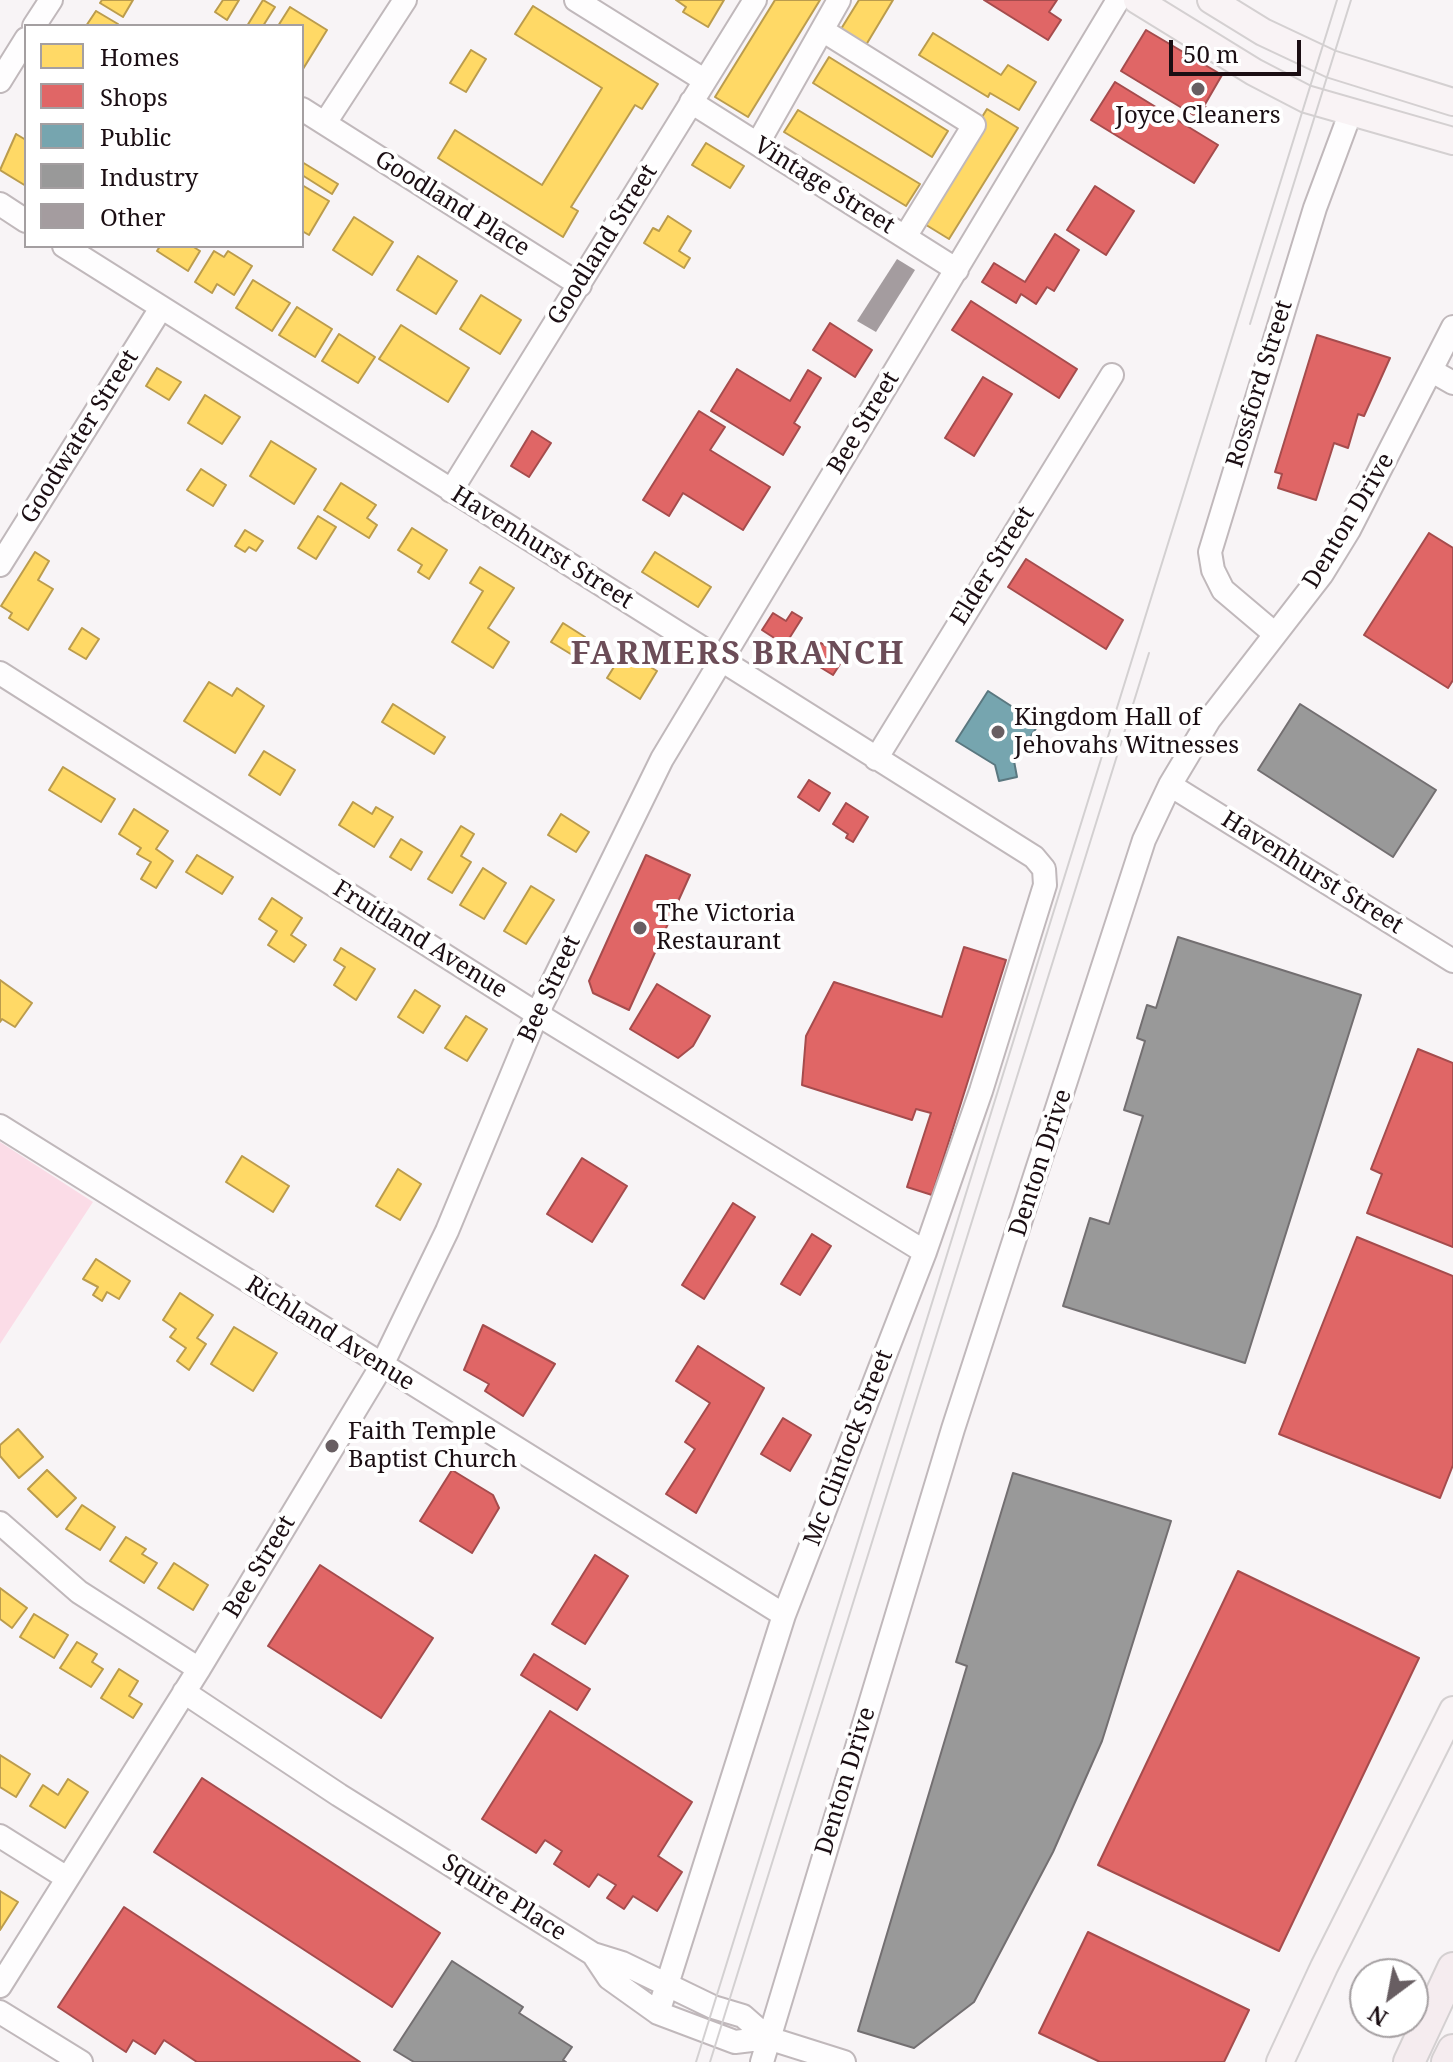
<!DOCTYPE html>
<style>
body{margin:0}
#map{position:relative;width:1453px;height:2062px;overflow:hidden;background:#f8f4f6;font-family:"Noto Serif",serif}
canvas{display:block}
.legend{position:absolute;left:24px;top:24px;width:280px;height:224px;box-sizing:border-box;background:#fff;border:2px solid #a49fa1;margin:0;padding:10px 14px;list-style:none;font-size:24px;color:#1b0e13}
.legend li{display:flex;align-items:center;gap:16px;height:40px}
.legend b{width:40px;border:2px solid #a49fa1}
.north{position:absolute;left:1349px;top:1958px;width:80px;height:80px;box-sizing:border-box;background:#fff;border:2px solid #a49fa1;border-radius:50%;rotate:212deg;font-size:22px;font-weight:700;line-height:32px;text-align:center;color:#1b0e13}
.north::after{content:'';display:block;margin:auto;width:28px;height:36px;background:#685e62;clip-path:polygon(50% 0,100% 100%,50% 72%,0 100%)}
.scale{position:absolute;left:1169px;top:40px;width:132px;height:36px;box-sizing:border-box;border:4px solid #1b0e13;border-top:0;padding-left:10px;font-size:24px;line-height:28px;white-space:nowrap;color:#1b0e13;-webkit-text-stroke:6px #fff;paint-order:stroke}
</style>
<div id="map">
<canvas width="1453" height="2062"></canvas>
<ul class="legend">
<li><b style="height:22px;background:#ffd966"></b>Homes</li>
<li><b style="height:22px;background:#e06666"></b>Shops</li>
<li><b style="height:22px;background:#76a5af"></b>Public</li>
<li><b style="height:22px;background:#999"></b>Industry</li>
<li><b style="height:22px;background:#a49c9f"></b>Other</li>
</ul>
<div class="north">N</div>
<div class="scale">50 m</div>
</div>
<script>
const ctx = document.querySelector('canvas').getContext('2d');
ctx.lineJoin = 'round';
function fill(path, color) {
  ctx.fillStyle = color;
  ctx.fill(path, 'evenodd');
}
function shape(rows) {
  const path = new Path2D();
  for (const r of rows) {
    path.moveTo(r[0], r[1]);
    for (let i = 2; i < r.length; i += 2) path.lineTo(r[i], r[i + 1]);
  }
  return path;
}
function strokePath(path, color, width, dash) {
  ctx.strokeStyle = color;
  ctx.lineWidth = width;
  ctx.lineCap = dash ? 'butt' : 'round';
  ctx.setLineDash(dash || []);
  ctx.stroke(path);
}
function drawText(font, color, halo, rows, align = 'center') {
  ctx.font = font + ' "Noto Serif",serif';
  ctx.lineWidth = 8;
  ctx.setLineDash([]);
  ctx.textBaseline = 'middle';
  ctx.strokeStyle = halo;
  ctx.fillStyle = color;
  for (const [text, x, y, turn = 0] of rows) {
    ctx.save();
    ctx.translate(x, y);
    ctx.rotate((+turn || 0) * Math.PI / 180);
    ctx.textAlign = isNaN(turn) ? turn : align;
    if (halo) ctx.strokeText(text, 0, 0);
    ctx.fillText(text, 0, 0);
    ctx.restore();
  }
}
fill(shape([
 [0,1142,93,1202,0,1344]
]), '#fbdce7');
const homes = shape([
 [102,0,133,0,123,17,100,3,102,0],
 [223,0,239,0,227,20,215,12,223,0],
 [263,0,275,7,263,26,247,26,263,0],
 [676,0,724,0,708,27,683,12,686,7,676,0],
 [775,0,820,0,748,117,715,97,775,0],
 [859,0,893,0,866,45,841,29,859,0],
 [533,6,658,84,642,109,635,105,571,207,578,211,563,237,438,158,455,130,542,185,602,88,515,34,533,6],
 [290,7,327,30,303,69,302,26,278,26,290,7],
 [96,11,118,24,117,26,86,26,96,11],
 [933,33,1001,75,1008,65,1036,82,1019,110,990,93,988,97,919,55,933,33],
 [471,50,486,59,466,92,450,83,471,50],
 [829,57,948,131,932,157,813,83,829,57],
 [987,109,1018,128,949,239,918,220,987,109],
 [798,110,920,184,906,206,784,132,798,110],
 [16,134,26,140,26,186,0,170,16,134],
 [706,143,744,166,730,188,692,165,706,143],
 [302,162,338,184,332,194,302,175,302,162],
 [302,185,329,201,309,235,302,231,302,185],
 [668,216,691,231,679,251,690,258,684,268,644,243,653,228,659,231,668,216],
 [354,217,393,242,372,275,333,250,354,217],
 [160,246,192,246,200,251,188,271,157,251,160,246],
 [214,251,224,257,228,251,252,266,234,295,217,284,212,293,195,282,214,251],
 [418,256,457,281,436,314,397,290,418,256],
 [253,280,290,303,272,331,236,308,253,280],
 [481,295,521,320,500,354,460,329,481,295],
 [297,307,332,329,315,357,279,335,297,307],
 [401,325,469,368,448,402,379,359,401,325],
 [339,334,375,357,358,383,322,361,339,334],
 [157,368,181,382,169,400,146,386,157,368],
 [205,395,240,417,222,444,188,423,205,395],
 [271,441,316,469,294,504,250,476,271,441],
 [201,469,226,485,213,506,187,490,201,469],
 [341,483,376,505,367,518,377,525,369,538,324,510,341,483],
 [318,516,336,527,316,559,298,548,318,516],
 [412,528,447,550,429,579,418,572,422,565,398,550,412,528],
 [245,530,263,541,256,551,249,547,245,552,235,546,245,530],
 [35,552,49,561,38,580,53,589,28,630,9,618,12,613,1,606,35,552],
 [655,552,711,587,698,607,642,572,655,552],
 [480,567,514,588,488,628,509,642,493,668,452,642,483,591,470,583,480,567],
 [563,623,585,637,574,656,551,642,563,623],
 [82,628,99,639,86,659,69,649,82,628],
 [624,651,657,671,640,699,607,678,624,651],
 [209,682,232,696,237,688,264,706,235,753,184,721,209,682],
 [393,704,445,737,434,754,382,722,393,704],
 [264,751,295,770,280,795,249,775,264,751],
 [63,767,115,799,101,822,49,790,63,767],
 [353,802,372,814,376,807,393,817,374,847,339,825,353,802],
 [134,809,168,831,156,849,173,861,156,888,141,879,151,862,137,854,141,848,119,834,134,809],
 [561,814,589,832,576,852,548,835,561,814],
 [461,826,474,834,461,856,471,862,452,893,428,879,461,826],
 [401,839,422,852,411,870,390,857,401,839],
 [197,855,233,877,222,894,186,872,197,855],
 [483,868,506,883,484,919,460,905,483,868],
 [531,886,554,900,526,944,504,931,531,886],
 [272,898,302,918,291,935,306,945,294,962,268,945,277,931,259,919,272,898],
 [341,948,375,969,356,1000,334,985,345,967,334,960,341,948],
 [0,980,32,1003,15,1027,2,1019,0,1022,0,980],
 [415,990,440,1006,423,1033,398,1017,415,990],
 [466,1016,487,1029,467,1061,445,1048,466,1016],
 [242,1156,289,1186,273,1212,226,1182,242,1156],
 [398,1169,421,1184,400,1220,376,1206,398,1169],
 [96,1259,130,1281,119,1299,107,1292,102,1301,93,1295,98,1287,83,1279,96,1259],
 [180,1293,213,1315,197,1338,206,1344,189,1370,177,1361,186,1348,170,1337,176,1329,163,1320,180,1293],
 [234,1327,277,1353,253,1391,211,1364,234,1327],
 [18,1429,43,1457,19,1478,0,1456,0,1445,18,1429],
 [47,1470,76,1498,57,1517,28,1489,47,1470],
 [82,1505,115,1527,100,1550,66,1529,82,1505],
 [126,1537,146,1549,142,1554,157,1563,144,1583,110,1561,126,1537],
 [174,1563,208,1585,193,1610,158,1588,174,1563],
 [0,1588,27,1608,12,1628,0,1619,0,1588],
 [34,1614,68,1635,54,1658,20,1637,34,1614],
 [77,1642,97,1654,92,1662,103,1669,91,1687,60,1668,77,1642],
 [119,1669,138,1681,129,1696,142,1704,133,1718,101,1698,119,1669],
 [0,1755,30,1774,16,1797,0,1787,0,1755],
 [68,1779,88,1792,65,1828,30,1806,43,1785,58,1795,68,1779],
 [0,1891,18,1902,0,1930,0,1891]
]);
fill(homes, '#ffd966');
strokePath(homes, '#bb9c4d', 2);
const shops = shape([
 [984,0,1057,0,1049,12,1061,20,1048,40,984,0],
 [1146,30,1222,75,1204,106,1212,111,1205,122,1121,71,1146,30],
 [1115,82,1218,145,1194,183,1091,120,1115,82],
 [1095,186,1134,211,1106,255,1067,230,1095,186],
 [1055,234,1079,250,1054,291,1047,287,1036,304,1021,294,1016,303,982,282,994,263,1025,282,1055,234],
 [971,301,1077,369,1059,398,952,330,971,301],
 [830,323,872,350,855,377,813,350,830,323],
 [1317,335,1390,358,1364,416,1358,414,1348,448,1334,443,1316,500,1278,488,1282,474,1275,472,1317,335],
 [737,369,790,401,808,370,821,378,794,423,800,427,783,455,711,411,737,369],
 [983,377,1012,394,974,456,945,438,983,377],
 [699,411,725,427,710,450,770,487,743,530,683,493,669,516,643,500,699,411],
 [532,431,551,443,529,477,511,466,532,431],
 [1429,533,1453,548,1453,680,1448,688,1364,635,1429,533],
 [1026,559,1123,620,1106,649,1008,587,1026,559],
 [792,612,802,618,785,645,762,630,773,613,786,621,792,612],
 [821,643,844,658,833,675,810,661,821,643],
 [809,780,830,793,819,811,798,797,809,780],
 [846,803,868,817,853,842,846,838,848,834,833,824,846,803],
 [646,855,690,875,629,1010,593,993,589,981,646,855],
 [964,947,1006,960,932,1195,907,1187,931,1113,916,1109,912,1120,802,1085,806,1036,834,982,942,1017,964,947],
 [657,984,710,1016,693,1046,678,1058,630,1029,657,984],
 [1418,1049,1453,1063,1453,1247,1367,1213,1382,1174,1371,1169,1418,1049],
 [582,1158,627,1186,592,1242,547,1214,582,1158],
 [733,1203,755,1217,704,1299,682,1285,733,1203],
 [812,1234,831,1246,800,1295,781,1284,812,1234],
 [1357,1237,1453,1276,1453,1465,1440,1498,1279,1434,1357,1237],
 [483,1325,555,1364,523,1416,485,1391,489,1384,464,1370,483,1325],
 [698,1346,764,1388,696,1513,666,1494,695,1449,685,1442,710,1403,676,1381,698,1346],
 [783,1418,811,1435,790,1471,761,1454,783,1418],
 [452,1470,493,1495,499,1508,472,1553,420,1521,452,1470],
 [595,1555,628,1576,585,1644,552,1624,595,1555],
 [320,1565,433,1638,381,1718,268,1646,320,1565],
 [1238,1571,1419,1658,1279,1951,1098,1865,1238,1571],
 [534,1654,590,1689,577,1710,521,1675,534,1654],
 [550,1711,692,1802,658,1856,682,1872,657,1911,633,1896,624,1909,607,1898,616,1885,598,1874,589,1887,554,1864,562,1851,545,1840,536,1853,482,1819,550,1711],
 [202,1778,440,1933,392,2007,154,1852,202,1778],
 [124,1907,360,2062,197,2062,164,2040,155,2054,133,2040,126,2052,58,2007,124,1907],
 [1088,1932,1249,2010,1224,2062,1100,2062,1039,2033,1088,1932]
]);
fill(shops, '#e06666');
strokePath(shops, '#a54c4d', 2);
const public = shape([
 [988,691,1039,724,1014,761,1017,777,999,781,995,765,956,741,988,691]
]);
fill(public, '#76a5af');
strokePath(public, '#5b7880', 2);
const industry = shape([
 [1300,704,1436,790,1393,857,1258,770,1300,704],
 [1178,937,1361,995,1245,1363,1063,1306,1090,1218,1109,1224,1143,1116,1124,1110,1145,1041,1137,1038,1147,1005,1156,1008,1178,937],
 [1013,1473,1171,1521,1102,1741,1053,1852,974,2002,914,2048,858,2031,967,1666,956,1662,1013,1473],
 [452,1961,523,2007,519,2013,572,2047,563,2060,566,2062,414,2062,394,2050,452,1961]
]);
fill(industry, '#999');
strokePath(industry, '#736f71', 2);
fill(shape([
 [897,259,915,270,876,332,857,321]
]), '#a49c9f');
const minor = shape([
 [576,0,704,80],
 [34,26,51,0],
 [822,30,974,125,905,237],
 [0,81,26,39],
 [691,102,957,270],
 [302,109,580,285],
 [325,123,405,0],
 [758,143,839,0],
 [0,204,26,221],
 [64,246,1034,857,1044,869,1045,885,981,1091,925,1252,784,1615,658,2013],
 [1432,371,1453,383],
 [451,491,755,0],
 [0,565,161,308],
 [1275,634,1223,590,1213,570,1210,552,1315,208,1350,114],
 [0,673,537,1014,925,1252],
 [876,759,1112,375],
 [1170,785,1453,961],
 [0,1126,784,1615],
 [0,1523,79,1592,199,1669],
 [184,1692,339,1795,593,1954,622,1963,713,2007,743,2016,768,2038,844,2062],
 [0,1836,67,1878],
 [593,1954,609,1978,658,2013,735,2042,768,2038],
 [0,1986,199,1669,381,1367,447,1231,537,1014,662,759,1118,0],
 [0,2012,81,2062],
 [762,2062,953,1429,1144,840,1170,785,1209,720,1322,574,1349,530,1453,327]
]);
const major = shape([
 [1137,0,1254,72,1306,99,1453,141],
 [1211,0,1263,32,1331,64,1453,102],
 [1280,2062,1324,1967,1453,1710]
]);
const highway = shape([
 [1409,2062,1453,1968],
 [1447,2062,1453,2050]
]);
strokePath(minor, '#c0b8bb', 26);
strokePath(major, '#d4d0d1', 30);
strokePath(highway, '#d4d0d1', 34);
strokePath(minor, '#fefdfe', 22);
strokePath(major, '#f9f3f5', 26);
strokePath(highway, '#f5ecef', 30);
strokePath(shape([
 [1250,324,1351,0],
 [696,2062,1337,0],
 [710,2062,1149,653]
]), '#d3d0d1', 2);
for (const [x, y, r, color] of [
 [1198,89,8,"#685e62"],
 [998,732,8,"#685e62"],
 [640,928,8,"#685e62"],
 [332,1446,8,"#685e62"]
]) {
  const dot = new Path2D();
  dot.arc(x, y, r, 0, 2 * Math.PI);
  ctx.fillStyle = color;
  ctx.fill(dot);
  strokePath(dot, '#fff', 3);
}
drawText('24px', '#1b0e13', '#fff', [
 ["Joyce Cleaners",1198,116,"center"],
 ["Kingdom Hall of",1014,718],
 ["Jehovahs Witnesses",1014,746],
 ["The Victoria",656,914],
 ["Restaurant",656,942],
 ["Faith Temple",348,1432],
 ["Baptist Church",348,1460]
], 'left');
drawText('24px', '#1b0e13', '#fff', [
 ["Vintage Street",824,186,32],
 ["Goodland Place",452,204,32],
 ["Goodland Street",603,245,-58],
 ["Rossford Street",1260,384,-73],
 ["Bee Street",864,423,-59],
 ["Goodwater Street",80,437,-58],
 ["Denton Drive",1349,521,-59],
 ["Havenhurst Street",542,548,32],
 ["Elder Street",993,566,-58],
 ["Havenhurst Street",1312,873,32],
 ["Fruitland Avenue",420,940,32],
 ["Bee Street",550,989,-65],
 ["Denton Drive",1041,1163,-72],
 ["Richland Avenue",330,1334,32],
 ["Mc Clintock Street",849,1448,-69],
 ["Bee Street",260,1567,-59],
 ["Denton Drive",846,1781,-73],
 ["Squire Place",504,1898,32]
]);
ctx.letterSpacing = '2px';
drawText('bold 32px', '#6c4d58', '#fff', [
 ["FARMERS BRANCH",738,655]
]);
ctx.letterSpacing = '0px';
</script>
